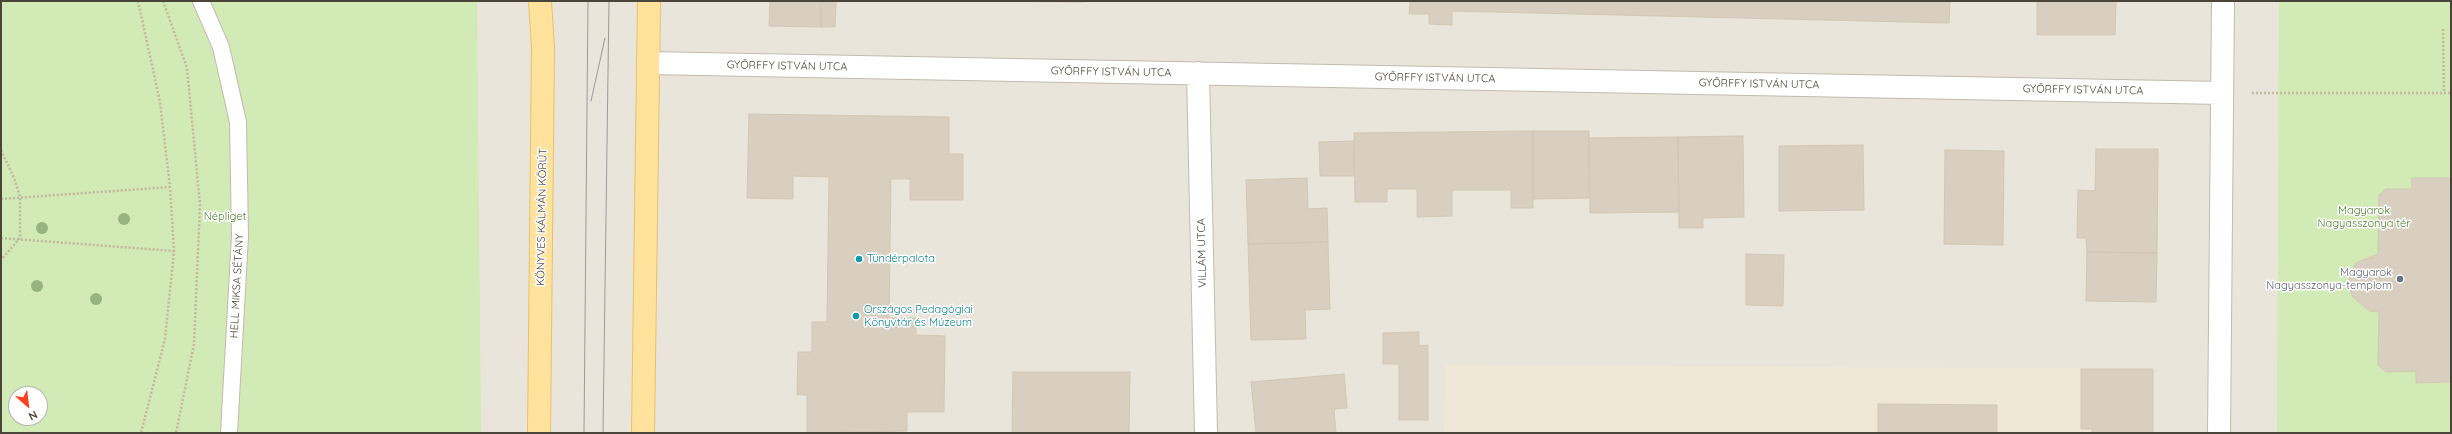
<!DOCTYPE html>
<meta charset="utf-8">
<style>
body{margin:0}
#map{position:relative;width:2452px;height:434px;overflow:hidden;background:#f6f3ec;font-family:Quicksand,sans-serif}
canvas{display:block}
.frame{position:absolute;inset:0;border:2px solid #4b4439;pointer-events:none}
.north{position:absolute;left:8px;top:386px;width:40px;height:40px;box-sizing:border-box;background:#fff;border:1px solid #b7b4b0;border-radius:50%;rotate:152deg;font-size:11px;font-weight:700;line-height:16px;text-align:center;color:#4b4439}
.north::after{content:'';display:block;margin:auto;width:14px;height:18px;background:#fc3f1d;clip-path:polygon(50% 0,100% 100%,50% 72%,0 100%)}
</style>
<div id="map">
<canvas width="2452" height="434"></canvas>
<div class="frame"></div>
<div class="north">N</div>
</div>
<script>
const ctx = document.querySelector('canvas').getContext('2d');
ctx.lineJoin = 'round';
function fill(path, color) {
  ctx.fillStyle = color;
  ctx.fill(path, 'evenodd');
}
function shape(rows) {
  const path = new Path2D();
  for (const r of rows) {
    path.moveTo(r[0], r[1]);
    for (let i = 2; i < r.length; i += 2) path.lineTo(r[i], r[i + 1]);
  }
  return path;
}
function strokePath(path, color, width, dash) {
  ctx.strokeStyle = color;
  ctx.lineWidth = width;
  ctx.lineCap = dash ? 'butt' : 'round';
  ctx.setLineDash(dash || []);
  ctx.stroke(path);
}
function drawText(font, color, halo, rows, align = 'center') {
  ctx.font = font + ' Quicksand,sans-serif';
  ctx.lineWidth = 3;
  ctx.setLineDash([]);
  ctx.textBaseline = 'middle';
  ctx.strokeStyle = halo;
  ctx.fillStyle = color;
  for (const [text, x, y, turn = 0] of rows) {
    ctx.save();
    ctx.translate(x, y);
    ctx.rotate((+turn || 0) * Math.PI / 180);
    ctx.textAlign = isNaN(turn) ? turn : align;
    if (halo) ctx.strokeText(text, 0, 0);
    ctx.fillText(text, 0, 0);
    ctx.restore();
  }
}
fill(shape([
 [436,1,2451,1,2451,433,450,433]
]), '#eae5da');
fill(shape([
 [1445,365,2153,369,2153,433,1444,433]
]), '#efe8d6');
fill(shape([
 [1,1,477,1,481,433,1,433],
 [16,394,40,394,40,418,16,418],
 [2279,1,2451,1,2451,433,2277,433]
]), '#d2eab5');
const building = shape([
 [770,1,821,1,821,27,769,26,770,1],
 [821,1,836,1,835,27,821,27,821,1],
 [968,1,1084,1,1084,2,968,1],
 [1410,1,1950,1,1949,23,1452,11,1452,25,1429,24,1429,14,1409,14,1410,1],
 [2037,1,2116,1,2115,35,2037,35,2037,1],
 [749,114,949,117,949,154,963,154,963,200,910,200,910,179,891,179,889,318,916,318,916,335,945,336,944,412,907,412,907,431,807,433,807,395,797,395,798,352,812,352,812,322,827,322,829,177,793,176,793,199,747,198,749,114],
 [1533,131,1533,208,1511,208,1511,190,1452,190,1452,216,1417,217,1417,189,1387,189,1387,202,1355,202,1354,133,1533,131],
 [1533,131,1589,131,1589,198,1533,199,1533,131],
 [1743,136,1744,217,1703,218,1703,228,1679,228,1678,137,1743,136],
 [1678,137,1679,212,1590,213,1589,138,1678,137],
 [1354,141,1354,176,1320,176,1319,142,1354,141],
 [1863,145,1864,210,1779,211,1779,146,1863,145],
 [2096,149,2158,149,2157,253,2087,252,2086,238,2077,238,2078,190,2095,191,2096,149],
 [1945,150,2004,151,2003,245,1944,244,1945,150],
 [1307,178,1308,209,1327,208,1328,242,1248,244,1246,180,1307,178],
 [2412,178,2451,178,2451,382,2416,383,2416,371,2386,372,2378,365,2379,312,2370,311,2362,305,2352,296,2350,289,2349,276,2356,263,2378,254,2379,195,2386,189,2412,189,2412,178],
 [1328,242,1330,309,1305,310,1306,339,1251,340,1248,244,1328,242],
 [2087,252,2157,253,2156,302,2086,301,2087,252],
 [1746,254,1784,255,1783,306,1746,305,1746,254],
 [1419,332,1419,346,1428,345,1428,420,1399,420,1399,364,1383,364,1383,333,1419,332],
 [2081,369,2153,369,2153,433,2092,433,2092,429,2081,429,2081,369],
 [1013,372,1130,372,1129,433,1012,433,1013,372],
 [1344,374,1347,408,1334,409,1336,433,1256,433,1251,382,1344,374],
 [1878,404,1997,405,1997,433,1878,433,1878,404]
]);
fill(building, '#d8cfc1');
strokePath(building, '#d3c7b4', 1);
const service = shape([
 [201,1,221,47,238,122,240,236,229,433]
]);
const minor = shape([
 [648,63,2222,93],
 [1198,73,1206,433],
 [2219,433,2223,1]
]);
const primary = shape([
 [539,433,543,48,540,1],
 [643,433,649,1]
]);
strokePath(service, '#c2bbae', 18);
strokePath(minor, '#c2bbae', 24);
strokePath(primary, '#e6c16a', 24);
strokePath(shape([
 [138,1,160,102,170,187,174,251,165,339,141,433],
 [163,1,187,68,200,205,194,344,176,433],
 [2443,29,2444,93],
 [2252,93,2451,93],
 [1,150,14,178,20,197,20,238,1,260],
 [1,199,170,187],
 [1,238,174,251]
]), '#c4b79f', 2.5, [2, 2]);
strokePath(service, '#fff', 16);
strokePath(minor, '#fff', 22);
strokePath(primary, '#ffe39c', 22);
strokePath(shape([
 [591,101,605,38],
 [584,433,588,1],
 [603,433,609,1]
]), '#9a9a9a', 1);
ctx.fillStyle = '#97b381';
for (const [x, y] of [
 [124,219],
 [42,228],
 [37,286],
 [96,299]
]) {
  ctx.beginPath();
  ctx.arc(x, y, 6, 0, 2 * Math.PI);
  ctx.fill();
}
for (const [x, y, r, color] of [
 [859,259,4,"#0f9aa8"],
 [2400,279,4,"#6b7280"],
 [856,316,4,"#0f9aa8"]
]) {
  const dot = new Path2D();
  dot.arc(x, y, r, 0, 2 * Math.PI);
  ctx.fillStyle = color;
  ctx.fill(dot);
  strokePath(dot, '#fff', 1.5);
}
drawText('11px', '#4b4439', '#fff', [
 ["GYŐRFFY ISTVÁN UTCA",787,66,1],
 ["GYŐRFFY ISTVÁN UTCA",1111,72,1],
 ["GYŐRFFY ISTVÁN UTCA",1435,78,1],
 ["GYŐRFFY ISTVÁN UTCA",1759,84,1],
 ["GYŐRFFY ISTVÁN UTCA",2083,90,1],
 ["KÖNYVES KÁLMÁN KÖRÚT",542,217,-89],
 ["VILLÁM UTCA",1202,253,-91],
 ["HELL MIKSA SÉTÁNY",237,286,-87]
]);
drawText('11px', '#4a7f2a', '#fff', [
 ["Magyarok",2364,211],
 ["Nagyasszonya tér",2364,224],
 ["Népliget",225,217]
]);
drawText('11px', '#0d838f', '#fff', [
 ["Tündérpalota",867,259],
 ["Országos Pedagógiai",864,310],
 ["Könyvtár és Múzeum",864,323]
], 'left');
drawText('11px', '#5b616d', '#fff', [
 ["Magyarok",2392,273],
 ["Nagyasszonya-templom",2392,286]
], 'right');
</script>
